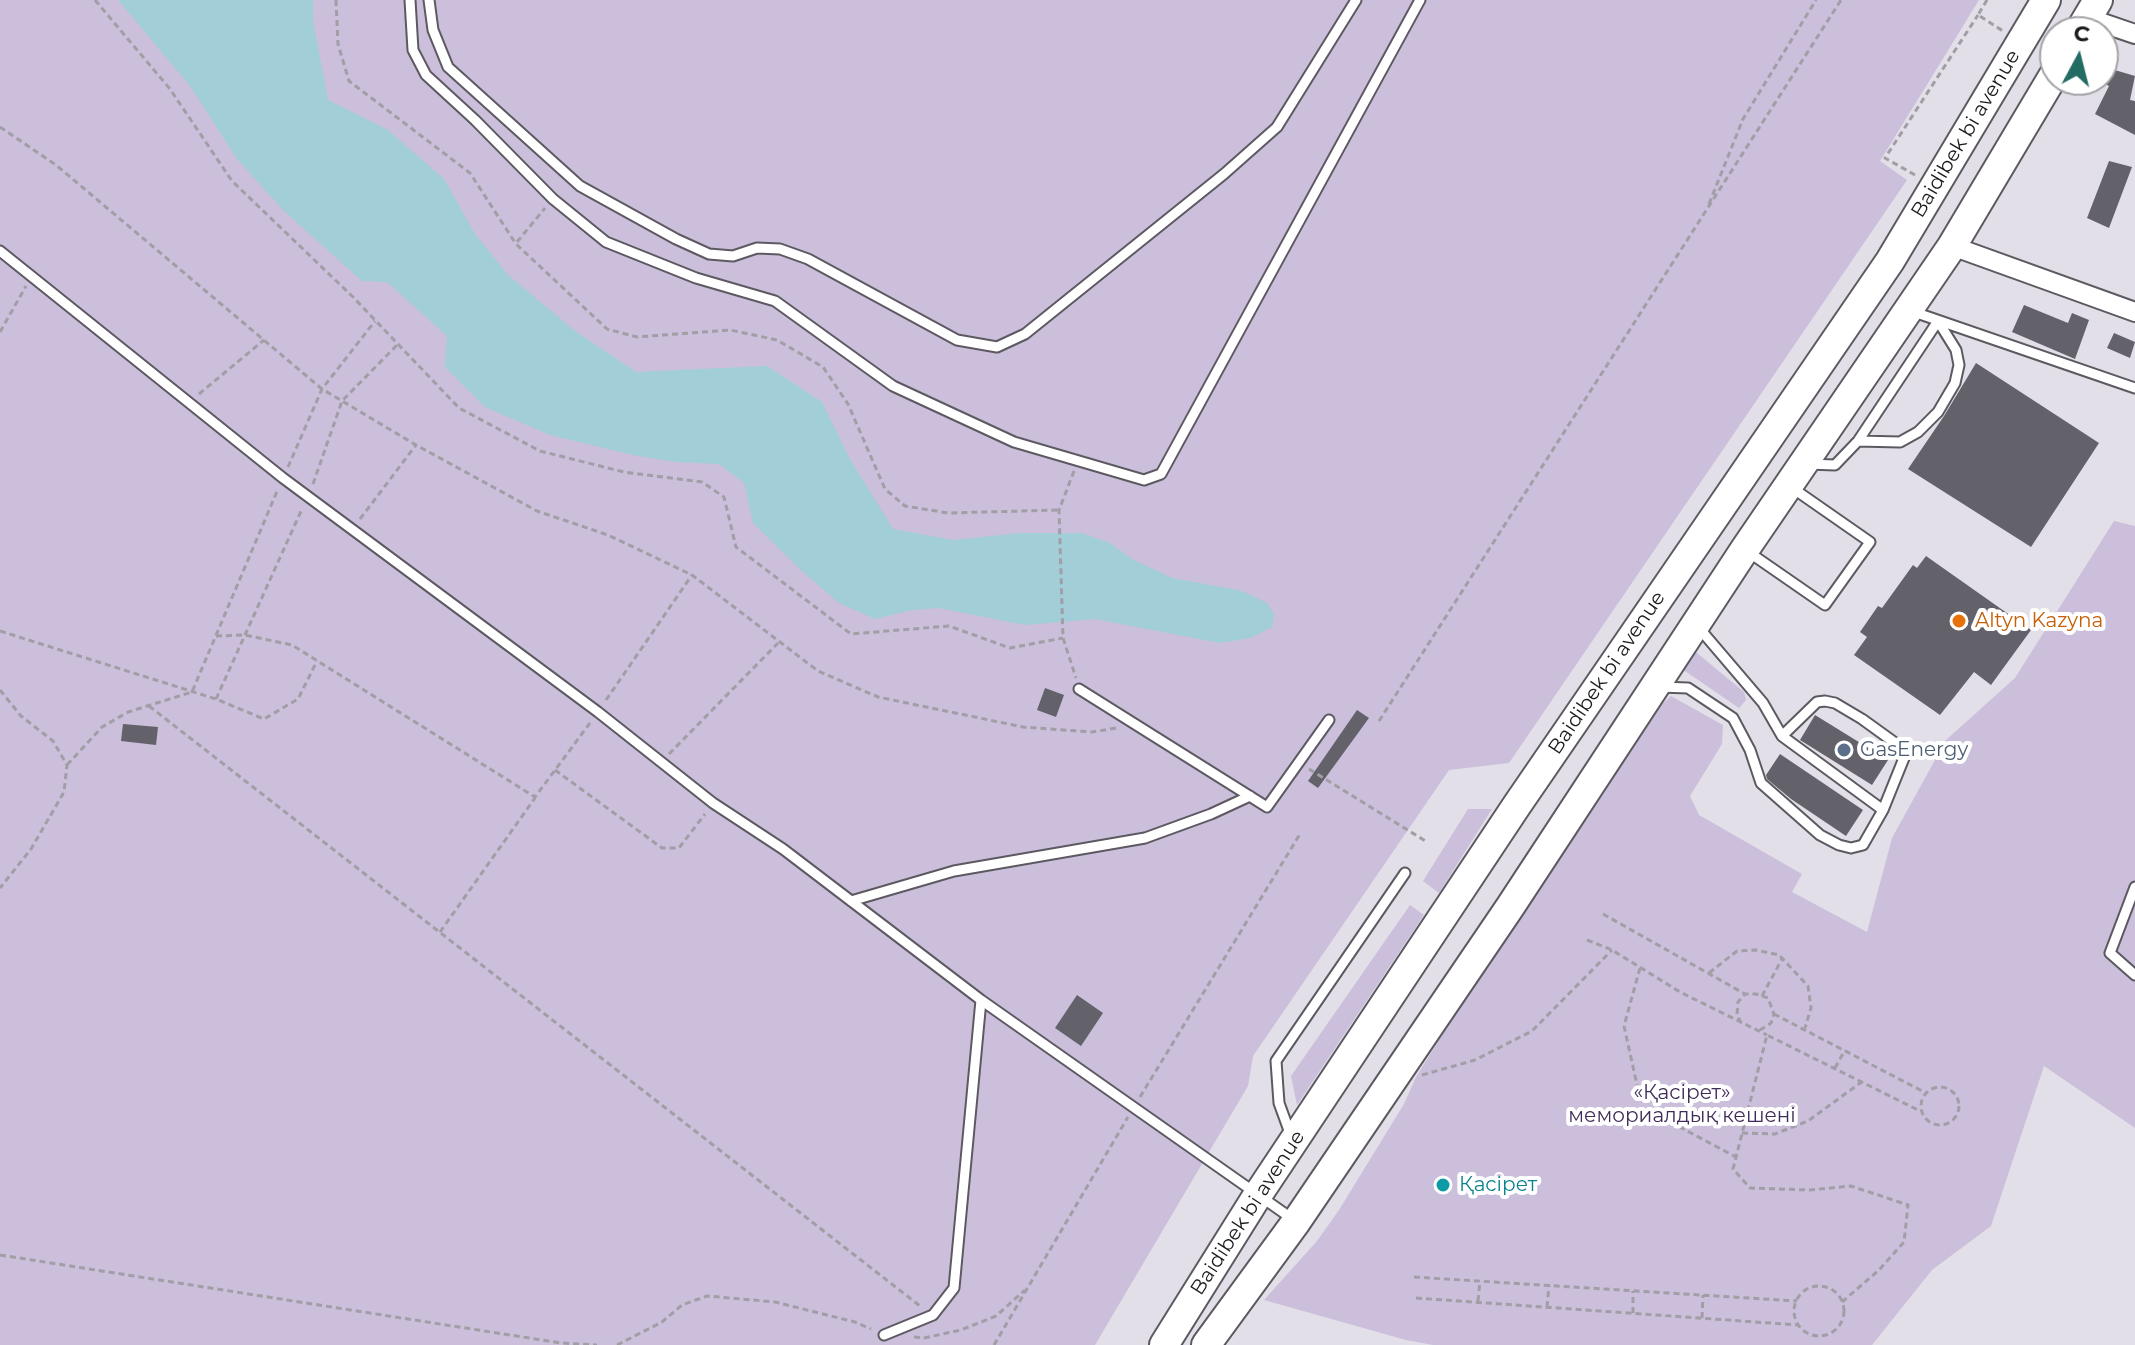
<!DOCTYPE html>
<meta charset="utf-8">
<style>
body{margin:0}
#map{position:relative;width:2135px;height:1345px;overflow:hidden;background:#e2dfe8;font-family:Montserrat,sans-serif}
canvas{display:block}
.north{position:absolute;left:2039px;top:16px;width:80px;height:80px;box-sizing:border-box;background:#fff;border:2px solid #a4a3a5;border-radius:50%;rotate:7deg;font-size:22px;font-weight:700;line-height:32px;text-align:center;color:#1b1a1d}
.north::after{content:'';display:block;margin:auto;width:28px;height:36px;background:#236c64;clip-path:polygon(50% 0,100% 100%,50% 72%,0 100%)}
</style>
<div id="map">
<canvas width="2135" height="1345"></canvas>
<div class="north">С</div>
</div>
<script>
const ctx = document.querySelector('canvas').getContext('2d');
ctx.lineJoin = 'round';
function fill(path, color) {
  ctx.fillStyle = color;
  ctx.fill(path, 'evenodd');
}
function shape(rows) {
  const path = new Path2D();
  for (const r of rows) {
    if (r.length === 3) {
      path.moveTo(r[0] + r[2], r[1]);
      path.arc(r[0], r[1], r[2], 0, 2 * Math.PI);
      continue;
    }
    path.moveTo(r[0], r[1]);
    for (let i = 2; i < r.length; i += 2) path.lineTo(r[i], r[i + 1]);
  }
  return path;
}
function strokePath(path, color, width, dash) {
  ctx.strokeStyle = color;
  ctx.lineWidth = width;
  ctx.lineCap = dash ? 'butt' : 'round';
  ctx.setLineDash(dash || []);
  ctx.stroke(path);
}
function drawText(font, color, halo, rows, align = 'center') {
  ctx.font = font + ' Montserrat,sans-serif';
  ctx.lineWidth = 8;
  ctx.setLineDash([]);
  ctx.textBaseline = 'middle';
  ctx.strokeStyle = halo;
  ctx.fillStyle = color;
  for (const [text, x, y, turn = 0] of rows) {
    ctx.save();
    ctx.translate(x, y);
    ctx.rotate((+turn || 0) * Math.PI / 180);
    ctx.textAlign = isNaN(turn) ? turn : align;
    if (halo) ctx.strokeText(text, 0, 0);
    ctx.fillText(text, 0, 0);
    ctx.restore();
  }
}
fill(shape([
 [0,0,1979,0,1880,161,1907,180,1509,763,1449,770,1253,1056,1248,1086,1095,1345,0,1345],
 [2114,521,2135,526,2135,1128,2044,1066,1991,1226,1932,1270,1872,1345,1433,1345,1406,1340,1264,1300,1317,1241,1339,1210,1404,1104,1416,1077,1540,877,1604,793,1639,725,1671,696,1723,725,1722,744,1690,796,1699,815,1802,874,1792,892,1867,932,1892,838,1946,740,2015,678],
 [1691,648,1744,692,1746,700,1739,708,1685,671,1673,671],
 [1468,809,1492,809,1439,893,1423,881],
 [1410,905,1424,915,1297,1105,1291,1076]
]), '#cbbfdc');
fill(shape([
 [118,0,313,0,313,21,328,100,388,130,444,179,475,234,508,275,575,331,636,372,767,366,822,402,850,459,893,529,953,540,1020,533,1081,533,1110,543,1132,559,1172,578,1238,590,1253,596,1267,603,1274,614,1272,627,1250,638,1220,643,1095,619,1025,625,939,608,912,610,875,619,839,603,803,572,753,523,744,483,719,464,676,462,633,455,550,435,485,407,445,367,447,336,387,282,362,281,284,211,237,159,190,86]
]), '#a1ced7');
fill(shape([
 [2108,68,2135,76,2130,100,2135,101,2135,135,2095,114,2109,86,2100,81],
 [2109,161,2132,167,2109,228,2087,218],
 [2024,305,2068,323,2072,313,2089,320,2075,359,2012,332],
 [2114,333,2135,342,2130,358,2107,348],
 [1976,363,2099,443,2031,547,1908,469,1944,416],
 [1926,556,2031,630,1991,685,1974,672,1940,715,1854,655,1867,637,1860,632,1878,606,1882,608,1913,565,1917,568],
 [1045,688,1064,695,1056,717,1037,710],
 [1357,710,1369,718,1318,788,1308,781],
 [1815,715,1888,760,1872,785,1800,740],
 [123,724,158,727,156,745,121,741],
 [1780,754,1863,810,1846,836,1791,799,1767,779,1766,775],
 [1077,995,1103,1013,1081,1046,1055,1028]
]), '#63616a');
const lane = shape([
 [410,0,413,50,426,75,475,120,553,199,606,242,696,278,775,301,893,386,1014,442,1144,480,1161,474,1420,0],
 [429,0,433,30,448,67,580,186,676,239,709,254,733,256,757,248,780,249,808,259,957,340,997,347,1025,334,1224,174,1277,127,1356,0],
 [0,251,283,478,598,712,713,803,783,849,981,1000,1294,1220],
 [1911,311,2135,388],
 [1808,464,1835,465,1858,441,1938,321,1956,350,1959,365,1955,383,1938,412,1918,432,1900,442,1858,441],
 [1747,551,1825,605,1870,542,1791,487],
 [1660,687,1688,688,1733,718,1750,750,1761,783,1820,835,1839,845,1851,848,1863,845,1883,810,1782,736,1763,703,1699,628],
 [1079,689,1267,807,1329,720],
 [1782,736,1817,702,1825,701,1835,703,1862,719,1898,745,1902,750,1904,758,1883,810],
 [2135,887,2110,953,2135,975],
 [851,901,954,871,1145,838,1211,814,1250,796],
 [1291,1136,1279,1103,1276,1061,1405,873],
 [884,1335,933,1315,954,1288,981,1000]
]);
const street = shape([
 [2088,18,2135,34],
 [1952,246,2135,312]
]);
const primary = shape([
 [2079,32,2098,0],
 [1164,1345,1259,1193,1517,805,1890,261,2046,0],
 [1206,1345,1296,1222,1510,907,1745,549,1952,246,2055,73]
]);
strokePath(lane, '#5d5961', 13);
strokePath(street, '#5d5961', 22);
strokePath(primary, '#5d5961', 32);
strokePath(shape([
 [95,0,170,89,232,181,353,297,459,408,540,451,624,472,702,482,724,497,736,547,851,634,949,626,1010,648,1063,638],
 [336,0,338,44,349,81,470,173,516,244,607,329,637,337,730,330,777,340,823,367,848,404,885,489,905,506,948,513,1059,510],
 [1987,0,1978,15,2003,31],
 [0,127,56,165,322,389,416,445,537,511,608,535,692,575,818,671,878,697,1023,727,1092,732,1116,728],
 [1915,175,1885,158,1978,15],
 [1709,204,1743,119,1816,0],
 [517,242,545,208],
 [0,332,26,286],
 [199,394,264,340],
 [288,467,322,389,375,321],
 [1074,471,1059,510,1063,638,1076,678],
 [313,484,342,401,398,344],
 [360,519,416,445],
 [0,631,216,699,264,719,298,699,317,661],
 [216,636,245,635,292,645,535,797,590,723],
 [0,690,21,716,53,741,67,765,64,792,31,849,0,888],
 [216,699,302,509],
 [606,700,692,575],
 [149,706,920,1306],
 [1379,721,1841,0],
 [669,754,778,643],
 [67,765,102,727,128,712,192,692,278,489],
 [1309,769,1427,842],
 [555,770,662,848,679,848,705,814],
 [1603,914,1745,994],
 [440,932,535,798],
 [1587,940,1612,950,1680,992,1767,1035],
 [1640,968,1624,1026,1637,1085,1676,1125,1736,1157],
 [1709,973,1737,951,1756,950,1779,955,1808,986,1811,1008,1805,1028],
 [1762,996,1782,959],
 [1774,1014,1926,1093],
 [1741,1023,1737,1014,1738,1002,1745,994,1756,994,1768,998,1774,1014,1771,1023,1760,1030],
 [1835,1068,1845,1050],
 [1422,1075,1475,1060,1532,1031,1612,950],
 [1940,1106,19],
 [1140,1097,1300,834],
 [1742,1133,1775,1134,1808,1121,1863,1081],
 [0,1255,561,1343,597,1345],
 [1414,1277,1797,1301],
 [1819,1311,25],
 [1416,1298,1798,1325],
 [1478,1301,1480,1281],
 [1842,1302,1879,1270,1904,1242,1908,1205,1851,1186,1810,1190,1750,1188,1733,1169,1767,1035,1920,1111],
 [1547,1307,1549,1285],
 [1633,1313,1633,1291],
 [1702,1318,1703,1295],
 [914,1337,924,1338,961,1330,996,1316,1025,1290],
 [617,1345,662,1322,682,1305,707,1296,775,1302,855,1322,871,1329],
 [994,1345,1128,1117]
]), '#a19ea5', 3, [6, 4]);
strokePath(lane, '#fff', 9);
strokePath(street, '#fff', 18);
strokePath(primary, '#fff', 28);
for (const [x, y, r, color] of [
 [1959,621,8,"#e8710a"],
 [1844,750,8,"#5c6f8a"],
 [1443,1185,8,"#0f9aa8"]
]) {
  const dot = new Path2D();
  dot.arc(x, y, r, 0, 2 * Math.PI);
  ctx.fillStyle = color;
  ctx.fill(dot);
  strokePath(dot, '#fff', 3);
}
drawText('20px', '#1b1a1d', '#fff', [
 ["Baidibek bi avenue",1966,134,-59],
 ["Baidibek bi avenue",1607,673,-56],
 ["Baidibek bi avenue",1248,1213,-57]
]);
drawText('20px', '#c56008', '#fff', [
 ["Altyn Kazyna",1975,621]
], 'left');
drawText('20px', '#4e5e75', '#fff', [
 ["GasEnergy",1860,750]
], 'left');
drawText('20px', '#402c58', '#fff', [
 ["«Қасірет»",1682,1093],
 ["мемориалдық кешені",1682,1116]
]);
drawText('20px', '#0d838f', '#fff', [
 ["Қасірет",1459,1185]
], 'left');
</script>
